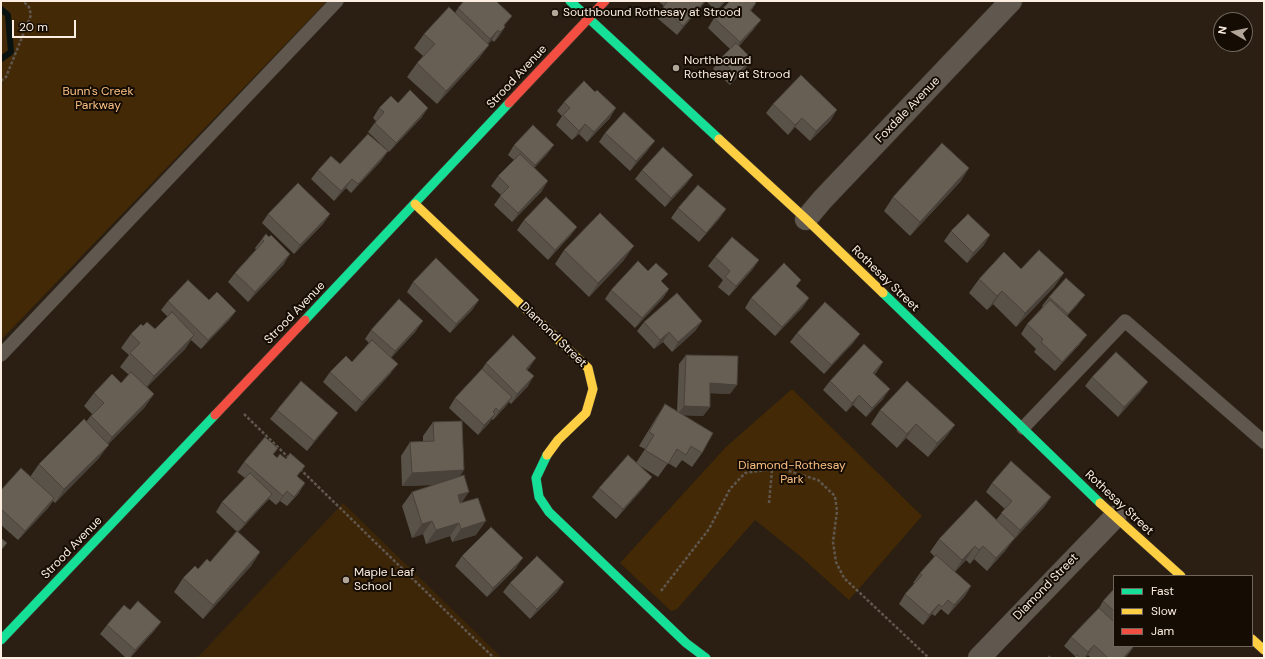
<!DOCTYPE html>
<style>
body{margin:0}
#map{position:relative;width:1265px;height:659px;overflow:hidden;background:#2a1f12;font-family:"DM Sans",sans-serif}
canvas{display:block}
.frame{position:absolute;inset:0;border:2px solid #fceee0;pointer-events:none}
.legend{position:absolute;left:1113px;top:575px;width:140px;height:72px;box-sizing:border-box;background:#150c04;border:1px solid #71665c;margin:0;padding:5px 7px;list-style:none;font-size:12px;color:#fceee0}
.legend li{display:flex;align-items:center;gap:8px;height:20px}
.legend b{width:20px;border:1px solid #71665c}
.north{position:absolute;left:1213px;top:12px;width:40px;height:40px;box-sizing:border-box;background:#150c04;border:1px solid #71665c;border-radius:50%;rotate:279deg;font-size:11px;font-weight:700;line-height:16px;text-align:center;color:#fceee0}
.north::after{content:'';display:block;margin:auto;width:14px;height:18px;background:#b2a698;clip-path:polygon(50% 0,100% 100%,50% 72%,0 100%)}
.scale{position:absolute;left:12px;top:20px;width:64px;height:18px;box-sizing:border-box;border:2px solid #fceee0;border-top:0;padding-left:5px;font-size:12px;line-height:14px;white-space:nowrap;color:#fceee0;-webkit-text-stroke:3px #150c04;paint-order:stroke}
</style>
<div id="map">
<canvas width="1265" height="659"></canvas>
<div class="frame"></div>
<ul class="legend">
<li><b style="height:5px;background:#16e098"></b>Fast</li>
<li><b style="height:5px;background:#ffcf43"></b>Slow</li>
<li><b style="height:5px;background:#f24e42"></b>Jam</li>
</ul>
<div class="north">N</div>
<div class="scale">20 m</div>
</div>
<script>
const ctx = document.querySelector('canvas').getContext('2d');
ctx.lineJoin = 'round';
function fill(path, color) {
  ctx.fillStyle = color;
  ctx.fill(path, 'evenodd');
}
function shape(rows) {
  const path = new Path2D();
  for (const r of rows) {
    path.moveTo(r[0], r[1]);
    for (let i = 2; i < r.length; i += 2) path.lineTo(r[i], r[i + 1]);
  }
  return path;
}
function strokePath(path, color, width, dash) {
  ctx.strokeStyle = color;
  ctx.lineWidth = width;
  ctx.lineCap = dash ? 'butt' : 'round';
  ctx.setLineDash(dash || []);
  ctx.stroke(path);
}
function drawText(font, color, halo, rows, align = 'center') {
  ctx.font = font + ' "DM Sans",sans-serif';
  ctx.lineWidth = 4;
  ctx.setLineDash([]);
  ctx.textBaseline = 'middle';
  ctx.strokeStyle = halo;
  ctx.fillStyle = color;
  for (const [text, x, y, turn = 0] of rows) {
    ctx.save();
    ctx.translate(x, y);
    ctx.rotate((+turn || 0) * Math.PI / 180);
    ctx.textAlign = isNaN(turn) ? turn : align;
    if (halo) ctx.strokeText(text, 0, 0);
    ctx.fillText(text, 0, 0);
    ctx.restore();
  }
}
fill(shape([
 [343,503,502,658,197,658]
]), '#3d2608');
fill(shape([
 [1,1,327,1,1,340],
 [792,389,922,516,849,600,800,556,755,520,677,609,671,611,620,563,726,447]
]), '#432906');
strokePath(shape([
 [1,9,8,15,11,52,1,59]
]), '#071211', 6);
const lane = shape([
 [1,355,337,1],
 [1023,428,1125,321,1264,442]
]);
const street = shape([
 [806,219,823,199,1011,1],
 [979,658,1115,517]
]);
const fast = shape([
 [570,1,719,139],
 [883,293,1100,503],
 [305,320,509,103],
 [547,455,536,478,539,497,549,512,686,643,706,658],
 [1,640,215,415]
]);
const slow = shape([
 [719,139,806,219,883,293],
 [415,204,588,368,593,389,586,413,558,440,547,455],
 [1100,503,1181,576],
 [1252,639,1264,650]
]);
const jam = shape([
 [509,103,605,1],
 [215,415,305,320]
]);
strokePath(lane, '#41382f', 14);
strokePath(street, '#41382f', 23);
strokePath(fast, '#41382f', 10);
strokePath(slow, '#41382f', 10);
strokePath(jam, '#41382f', 10);
strokePath(shape([
 [1,81,6,77,31,15,29,7,23,1],
 [244,414,289,458],
 [300,469,494,658],
 [769,503,772,470],
 [661,591,709,529,730,489,745,473,779,468,818,480,835,496,837,511,833,542,836,562,844,578,929,658]
]), '#60574e', 2.5, [3, 2]);
strokePath(lane, '#60584e', 13);
strokePath(street, '#60584e', 22);
strokePath(fast, '#16e098', 9);
strokePath(slow, '#ffcf43', 9);
strokePath(jam, '#f24e42', 9);
fill(shape([
 [658,1,726,1,716,11,706,1,677,35,656,17,664,6],
 [756,3,751,11,754,29,739,46,746,68,730,85,713,69,720,59,730,49,708,28,714,18],
 [458,8,504,26,505,27,499,36,494,42,492,40,488,44,489,45,479,58,437,104,407,77,417,63,423,56,414,48,424,34,455,13],
 [564,102,610,118,587,142,579,134,572,140,556,125,562,116,557,111],
 [398,103,422,117,389,152,368,132,376,121,373,118,379,108],
 [773,104,831,120,810,141,795,127,788,135,766,113],
 [605,133,648,150,630,171,599,142],
 [514,145,554,145,547,154,534,168,542,191,512,222,494,205,501,195,491,186,498,176,514,160,508,155],
 [388,151,381,161,351,193,346,188,334,201,311,179,318,170],
 [969,168,960,182,910,236,884,211,893,197],
 [642,170,693,175,686,184,665,207,635,179],
 [678,208,726,209,719,219,699,242,671,218],
 [268,214,330,214,323,224,294,254,262,223],
 [524,220,577,227,570,236,548,260,517,230],
 [951,231,984,245,967,263,944,241],
 [266,234,284,264,248,302,228,282,235,273,256,250,255,248,262,239],
 [564,250,624,260,589,297,555,264],
 [715,257,759,260,752,270,729,296,718,287,723,280,708,266],
 [1021,269,1064,273,1054,287,1016,327,993,304,987,310,969,293,979,279],
 [413,282,479,300,472,310,450,333,407,292],
 [662,282,669,289,663,298,635,328,605,299,611,290],
 [797,287,809,298,802,308,775,336,745,308,751,298],
 [1049,297,1078,304,1067,316,1080,344,1055,371,1034,352,1036,349,1021,334,1027,324,1043,307,1042,306],
 [209,300,236,311,229,320,201,349,191,340,185,349,147,387,154,394,144,408,108,444,99,458,55,503,53,501,48,508,18,540,1,525,1,490,30,477,39,464,86,422,92,414,84,406,94,393,121,383,129,375,120,367,129,355,121,348,131,334,143,326,155,329,168,317,161,310,168,301],
 [702,321,695,331,672,352,663,342,654,349,637,331,644,322],
 [371,330,416,331,391,358,391,373,356,412,323,382,330,372,352,362,369,343,365,339],
 [797,333,860,334,853,343,824,374,790,342],
 [686,355,730,394,710,393,710,407,703,416,684,415,702,453,692,467,682,460,676,468,668,463,658,477,640,466,645,486,616,519,592,497,599,488,636,463,645,449,639,446,656,418,665,404,677,412,679,364],
 [486,363,530,367,527,370,528,386,511,404,509,402,505,407,493,420,492,419,489,423,478,435,449,408,455,398,480,372],
 [877,372,874,374,883,399,866,417,853,405,846,412,823,390,830,381],
 [1092,377,1141,391,1118,417,1085,386],
 [277,410,331,422,307,451,270,419],
 [880,410,955,425,945,438,928,457,906,438,897,448,871,424],
 [433,422,459,477,462,503,476,535,452,542,450,536,426,544,423,534,412,538,402,506,412,492,435,485,402,486,401,456,410,442,423,442,423,436],
 [278,448,273,455,298,477,299,493,287,506,280,501,276,505,269,499,265,503,238,532,260,552,251,566,203,619,174,592,183,578,210,562,237,532,216,512,222,502,245,478,237,472,244,462],
 [992,483,1051,497,1044,507,1013,540,1005,551,987,571,974,559,970,564,966,560,955,572,971,586,965,596,948,615,941,609,935,616,932,614,923,625,899,604,905,594,915,584,913,583,920,573,935,557,930,552,939,539,996,520,1005,509,986,492],
 [462,556,516,568,487,597,455,566],
 [564,582,557,592,530,619,503,592,510,583],
 [1114,589,1114,646,1134,646,1130,652,1125,658,1091,658,1088,655,1085,658,1074,658,1076,657,1064,646,1071,637,1099,608,1103,601],
 [130,610,161,622,154,631,130,658,126,658,100,634,107,625]
]), '#595248');
fill(shape([
 [705,1,706,1,703,4,677,35,683,26],
 [724,1,726,1,716,11],
 [512,16,505,25,499,32,504,25],
 [761,20,754,29,734,52,740,42],
 [505,27,499,36,494,42,500,32],
 [498,30,492,40,484,48,490,39],
 [489,45,479,58,437,104,446,91],
 [752,59,746,68,730,85,736,75],
 [428,108,422,117,389,152,396,143],
 [616,108,610,118,587,142,594,132],
 [837,110,831,120,810,141,816,131],
 [802,118,795,127,788,135,795,125],
 [585,124,579,134,572,140,579,131],
 [655,141,648,150,630,171,636,161],
 [554,145,547,154,529,174,535,165],
 [388,151,381,161,351,193,358,184],
 [969,168,960,182,910,236,920,222],
 [693,175,686,184,665,207,671,198],
 [352,179,346,188,334,201,341,191],
 [548,181,542,191,512,222,518,213],
 [726,209,719,219,699,242,706,233],
 [330,214,323,224,294,254,300,245],
 [577,227,570,236,548,260,555,250],
 [990,235,984,245,967,263,973,253],
 [634,246,624,260,589,297,598,283],
 [290,254,284,264,248,302,255,292],
 [759,260,752,270,729,296,736,286],
 [1064,273,1054,287,1016,327,1025,313],
 [669,289,663,298,635,328,642,318],
 [1002,291,993,304,987,310,997,296],
 [1085,295,1078,304,1061,323,1068,314],
 [809,298,802,308,775,336,782,327],
 [479,300,472,310,450,333,456,324],
 [236,311,229,320,201,349,208,340],
 [423,321,416,331,388,361,395,351],
 [702,321,695,331,672,352,678,342],
 [669,332,663,342,654,349,660,340],
 [860,334,853,343,824,374,831,365],
 [194,335,185,349,144,390,154,376],
 [1087,335,1080,344,1055,371,1062,362],
 [536,358,530,367,520,378,526,369],
 [883,362,877,372,866,383,873,373],
 [398,364,391,373,356,412,362,402],
 [534,376,528,386,511,404,517,394],
 [1148,382,1141,391,1118,417,1124,407],
 [710,383,737,385,730,394,704,393],
 [890,389,883,399,866,417,872,408],
 [154,394,144,408,102,451,112,437],
 [859,395,853,405,846,412,852,403],
 [512,397,505,407,493,420,499,411],
 [684,406,710,407,703,416,677,415],
 [338,413,331,422,307,451,314,441],
 [495,414,489,423,478,435,484,425],
 [916,424,906,438,897,448,907,434],
 [955,425,945,438,928,457,937,443],
 [109,445,99,458,55,503,64,489],
 [464,470,455,484,402,486,412,473],
 [652,477,645,486,616,519,623,509],
 [305,483,299,493,287,506,294,497],
 [287,491,280,501,276,505,283,496],
 [469,492,460,505,458,495],
 [272,494,265,503,238,533,245,523],
 [1051,497,1044,507,1014,540,1020,530],
 [54,498,48,508,18,540,25,531],
 [432,521,423,534,412,538,422,524],
 [486,521,476,535,452,542,461,529],
 [459,523,450,536,426,544,436,530],
 [1015,538,1005,551,987,571,996,558],
 [975,546,966,560,953,574,962,560],
 [983,546,974,559,970,564,979,550],
 [260,552,251,566,203,619,213,605],
 [523,558,516,568,487,597,493,588],
 [564,582,557,592,530,619,537,609],
 [971,586,965,596,948,615,954,605],
 [939,604,932,614,923,625,929,615],
 [161,622,154,631,129,658,135,650],
 [1094,645,1088,655,1085,658,1084,658,1088,652],
 [1134,646,1130,652,1125,658,1123,658]
]), '#49423b');
const building = shape([
 [464,1,496,1,512,16,504,25,505,27,500,32,498,30,490,39,458,8,464,1],
 [668,1,705,1,683,26,663,7,668,1],
 [730,1,754,1,756,3,750,10,761,20,740,42,714,18,730,1],
 [449,7,489,45,446,91,417,63,435,44,424,34,449,7],
 [736,43,752,59,736,75,720,59,736,43],
 [801,75,837,110,816,131,802,118,795,125,773,104,801,75],
 [584,81,595,92,597,90,616,108,594,132,585,124,579,131,563,115,570,108,564,102,584,81],
 [410,90,428,108,396,143,375,123,384,112,379,108,391,96,398,103,410,90],
 [624,112,655,141,636,161,605,133,624,112],
 [533,125,554,145,535,165,514,145,533,125],
 [368,134,388,151,358,184,352,179,341,191,318,170,331,156,340,164,368,134],
 [942,143,969,168,920,222,893,197,942,143],
 [663,147,693,175,671,198,642,170,663,147],
 [520,154,548,181,518,213,500,196,509,187,498,176,520,154],
 [298,183,330,214,300,245,268,214,298,183],
 [698,185,726,209,706,233,678,208,698,185],
 [546,197,577,227,555,250,524,220,546,197],
 [600,213,634,246,598,283,564,250,600,213],
 [968,214,990,235,973,253,951,231,968,214],
 [266,234,269,237,271,235,290,254,255,292,235,273,264,241,262,239,266,234],
 [732,237,759,260,736,286,725,277,730,271,715,257,732,237],
 [1039,250,1064,273,1025,313,1002,291,997,296,979,279,1004,252,1021,269,1039,250],
 [436,258,479,300,456,324,413,282,436,258],
 [638,261,648,271,656,263,668,274,661,281,669,289,642,318,611,290,638,261],
 [784,263,801,280,796,286,809,298,782,327,751,298,784,263],
 [1066,278,1085,295,1068,314,1049,297,1066,278],
 [188,280,209,300,217,292,236,311,208,340,168,301,188,280],
 [677,293,702,321,678,342,669,332,660,340,644,322,677,293],
 [399,299,423,321,395,351,371,330,399,299],
 [1050,300,1087,335,1062,362,1041,342,1043,339,1027,324,1050,300],
 [825,302,860,334,831,365,797,333,825,302],
 [172,312,194,335,154,376,130,353,140,343,131,334,141,324,143,326,147,322,155,329,172,312],
 [513,335,536,358,526,369,534,376,517,394,486,363,513,335],
 [372,340,398,364,362,402,330,372,346,356,352,362,372,340],
 [864,344,883,362,873,373,890,389,872,408,859,395,852,403,830,381,864,344],
 [1116,352,1148,382,1124,407,1092,377,1116,352],
 [686,355,738,356,737,385,710,383,710,407,684,406,686,355],
 [482,369,512,397,499,411,496,408,493,412,495,414,484,425,455,398,482,369],
 [131,372,154,394,112,437,91,416,104,403,94,393,112,374,121,383,131,372],
 [301,381,338,413,314,441,277,410,301,381],
 [907,381,955,425,937,443,916,424,907,434,880,410,907,381],
 [665,404,713,433,702,453,691,446,686,455,677,449,668,464,645,450,654,435,649,432,665,404],
 [84,419,109,445,64,489,39,464,84,419],
 [462,421,464,470,412,473,410,442,434,441,433,422,462,421],
 [265,437,278,448,273,454,277,458,280,454,286,459,290,453,305,466,297,476,305,483,294,497,287,491,283,496,244,462,265,437],
 [628,455,652,477,623,509,599,488,628,455],
 [1011,461,1051,497,1020,530,1001,513,1012,501,992,483,1011,461],
 [21,468,54,498,25,531,1,509,1,490,21,468],
 [250,473,272,494,245,523,222,502,250,473],
 [464,475,469,492,458,495,460,503,478,498,486,521,461,529,459,523,436,530,432,521,422,524,412,492,464,475],
 [976,500,1015,538,996,558,983,546,979,550,975,546,962,560,939,539,976,500],
 [491,527,523,558,493,588,462,556,491,527],
 [237,531,260,552,213,605,183,578,195,566,198,569,207,559,210,562,237,531],
 [1,538,7,543,1,550,1,538],
 [936,555,971,586,954,605,948,600,942,607,939,604,929,615,905,594,922,575,920,573,936,555],
 [537,556,564,582,537,609,510,583,537,556],
 [1114,589,1114,611,1103,601,1114,589],
 [138,601,161,622,135,650,107,625,124,605,130,610,138,601],
 [1099,608,1114,622,1114,646,1134,646,1123,658,1108,658,1094,645,1088,652,1071,637,1099,608],
 [1077,655,1080,658,1074,658,1077,655],
 [1049,656,1052,658,1047,658,1049,656]
]);
fill(building, '#685f54');
strokePath(building, '#49423b', 1);
for (const [x, y, r, color] of [
 [555,13,4,"#b2a698"],
 [676,68,4,"#b2a698"],
 [346,580,4,"#b2a698"]
]) {
  const dot = new Path2D();
  dot.arc(x, y, r, 0, 2 * Math.PI);
  ctx.fillStyle = color;
  ctx.fill(dot);
  strokePath(dot, '#150c04', 1.5);
}
drawText('12px', '#fceee0', '#150c04', [
 ["Southbound Rothesay at Strood",563,13],
 ["Northbound",684,61],
 ["Rothesay at Strood",684,75],
 ["Maple Leaf",354,573],
 ["School",354,587]
], 'left');
drawText('12px', '#fceee0', '#150c04', [
 ["Strood Avenue",517,77,-47],
 ["Foxdale Avenue",908,110,-46],
 ["Rothesay Street",885,279,44],
 ["Strood Avenue",295,313,-46],
 ["Diamond Street",553,335,44],
 ["Rothesay Street",1119,503,43],
 ["Strood Avenue",72,548,-46],
 ["Diamond Street",1046,587,-46]
]);
drawText('12px', '#fac083', '#150c04', [
 ["Bunn's Creek",98,92],
 ["Parkway",98,106],
 ["Diamond-Rothesay",792,466],
 ["Park",792,480]
]);
</script>
